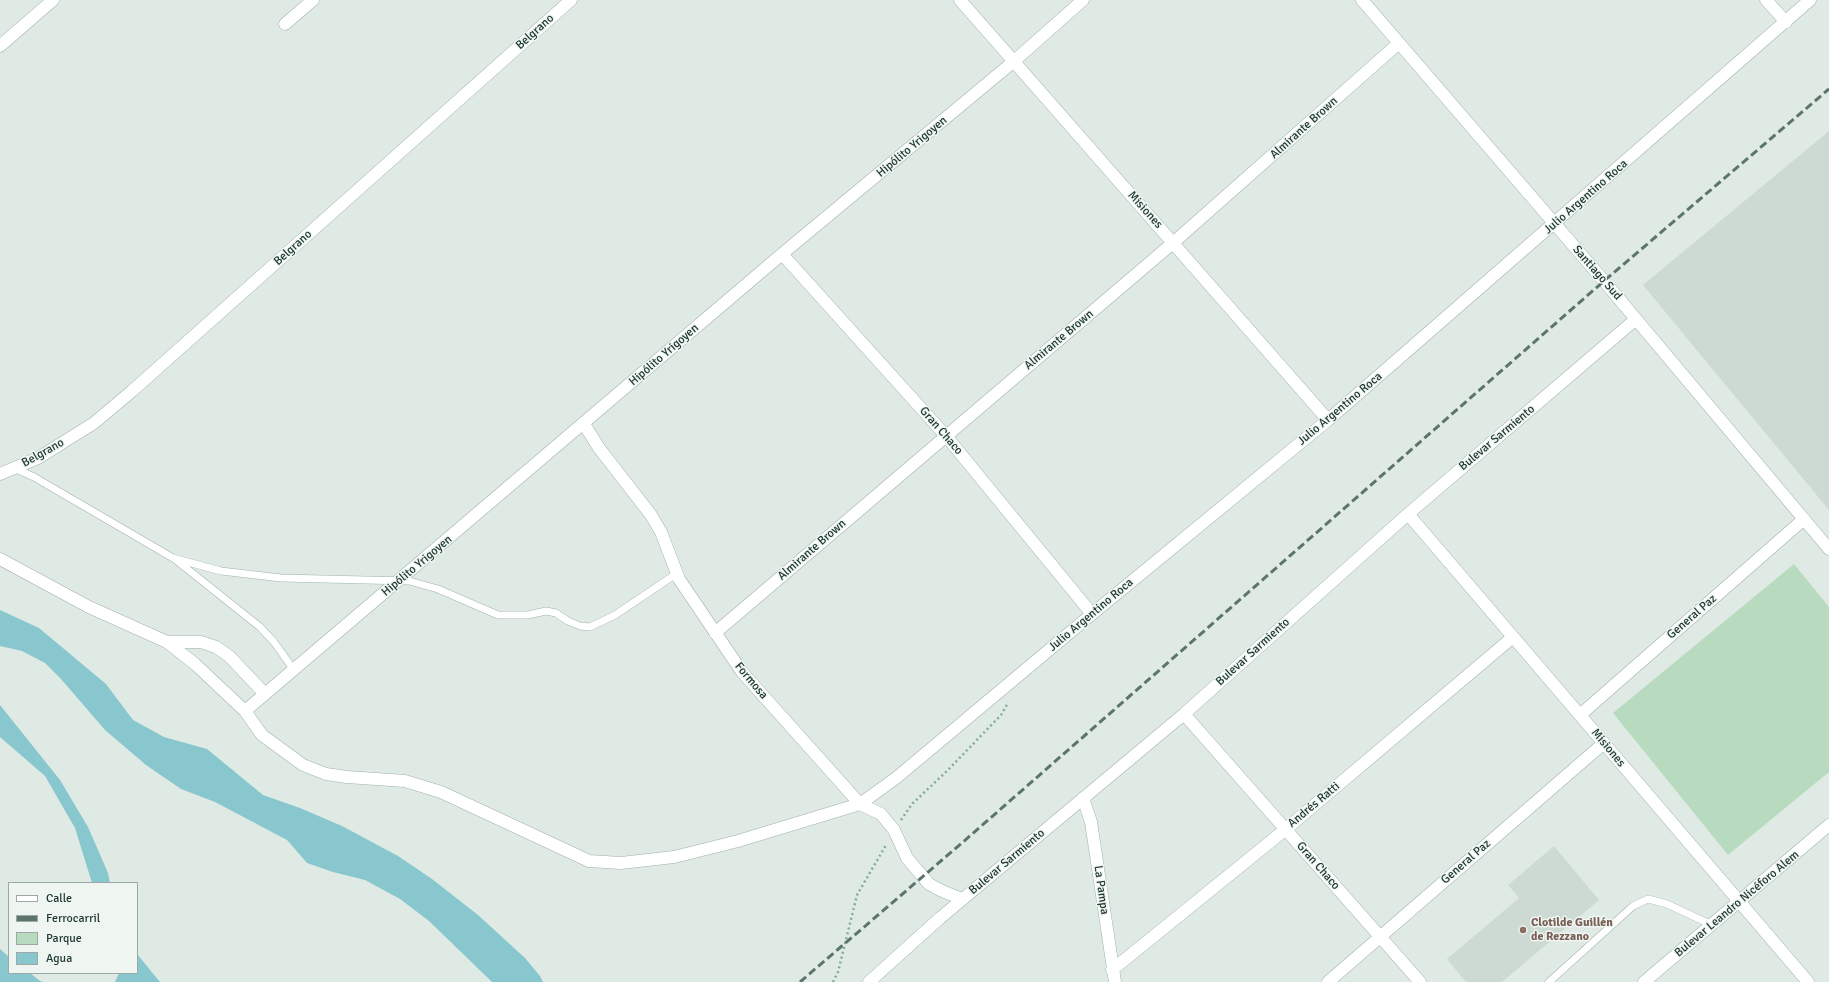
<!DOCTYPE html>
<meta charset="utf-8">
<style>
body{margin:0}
#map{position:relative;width:1829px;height:982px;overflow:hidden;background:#dfeae4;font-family:Signika,sans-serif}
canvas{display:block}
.legend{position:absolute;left:8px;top:882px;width:130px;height:92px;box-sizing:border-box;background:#eff6f2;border:1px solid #9caaa5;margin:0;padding:5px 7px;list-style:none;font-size:12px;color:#203931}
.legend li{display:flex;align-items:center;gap:8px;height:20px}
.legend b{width:20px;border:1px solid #9caaa5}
</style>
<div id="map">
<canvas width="1829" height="982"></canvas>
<ul class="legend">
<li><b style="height:5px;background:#fff"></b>Calle</li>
<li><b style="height:5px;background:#5b756c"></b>Ferrocarril</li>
<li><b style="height:11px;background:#b8dbbf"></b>Parque</li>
<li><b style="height:11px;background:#88c7ce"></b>Agua</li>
</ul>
</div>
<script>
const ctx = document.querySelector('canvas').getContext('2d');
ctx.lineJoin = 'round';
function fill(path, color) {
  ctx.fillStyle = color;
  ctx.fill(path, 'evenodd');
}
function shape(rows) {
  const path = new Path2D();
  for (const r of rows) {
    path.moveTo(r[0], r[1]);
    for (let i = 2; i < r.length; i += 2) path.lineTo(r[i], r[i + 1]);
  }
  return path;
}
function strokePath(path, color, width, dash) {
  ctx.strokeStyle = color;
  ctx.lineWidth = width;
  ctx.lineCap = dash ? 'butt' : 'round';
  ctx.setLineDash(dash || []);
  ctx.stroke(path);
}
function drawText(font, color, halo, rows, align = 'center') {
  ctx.font = font + ' Signika,sans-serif';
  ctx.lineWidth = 3;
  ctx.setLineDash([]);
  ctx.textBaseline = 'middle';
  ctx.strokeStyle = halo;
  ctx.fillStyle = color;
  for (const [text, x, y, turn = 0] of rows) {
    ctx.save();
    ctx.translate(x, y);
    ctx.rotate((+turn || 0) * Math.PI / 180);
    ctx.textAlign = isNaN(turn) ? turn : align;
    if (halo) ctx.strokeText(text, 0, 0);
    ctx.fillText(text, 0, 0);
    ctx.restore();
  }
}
fill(shape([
 [1829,131,1829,510,1643,285],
 [1554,846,1599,900,1502,982,1466,982,1447,959,1519,898,1508,885]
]), '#cdd9d3');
fill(shape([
 [1794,564,1829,607,1829,772,1728,855,1613,713]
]), '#b8dbbf');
fill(shape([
 [0,610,39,628,106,684,133,720,164,737,207,749,263,795,300,808,342,826,398,856,432,879,478,915,525,958,540,976,543,982,492,982,429,921,400,899,365,880,333,872,307,863,287,840,215,802,181,789,146,765,105,730,61,679,45,663,22,651,0,646],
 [0,705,60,780,88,827,108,873,110,883,92,883,75,828,45,776,0,737],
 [0,949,9,957,9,973,30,973,40,981,44,982,0,982],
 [137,954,160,982,115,982,119,973,137,973]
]), '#88c7ce');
const lane = shape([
 [14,468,34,477,173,558,221,571,281,578,409,581,438,589,498,615,528,615,546,611,556,613,568,621,580,626,590,627,615,615,676,574],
 [176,560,260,627,274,642,294,670],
 [1549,982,1633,906,1648,899,1667,904,1712,925]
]);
const street = shape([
 [960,0,1328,420],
 [1362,0,1604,281,1829,549],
 [1766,0,1786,22],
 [285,24,313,0],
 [0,46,53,0],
 [782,254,946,436,1092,614],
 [584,424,599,448,651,515,661,532,679,579,742,672,860,804,881,814,894,830,907,858,929,884,942,891,962,899],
 [0,474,38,458,94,423,132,391,571,0],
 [1408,514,1808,982],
 [0,559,89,607,167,642,195,664,245,711,262,735,303,765,326,774,347,777,405,781,441,792,589,861,621,863,674,857,738,841,860,804,896,778,1092,614,1328,420,1810,0],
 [715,633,1174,242,1399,43],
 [167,642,201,642,216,647,229,656,265,694],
 [245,711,782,254,1013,62,1083,0],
 [1184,714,1420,982],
 [1580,715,1804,519],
 [1083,798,1091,822,1115,982],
 [1112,970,1286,829,1513,637],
 [869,982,940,918,1184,714,1408,514,1636,319],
 [1328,982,1604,743]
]);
const secondary = shape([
 [1644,982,1829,825]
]);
strokePath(lane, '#a2b1ab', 8);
strokePath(street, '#a2b1ab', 13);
strokePath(secondary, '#9eb5ab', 13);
strokePath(shape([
 [901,820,912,804,948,770,1001,715,1008,703],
 [833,982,838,972,857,895,886,845]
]), '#80ac9c', 2.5, [2, 3]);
strokePath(lane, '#fff', 7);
strokePath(street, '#fff', 12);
strokePath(secondary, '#fff', 12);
strokePath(shape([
 [800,982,963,842,1604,281,1829,89]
]), '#5b756c', 3, [8, 4]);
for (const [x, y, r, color] of [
 [1523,930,4,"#8d6e63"]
]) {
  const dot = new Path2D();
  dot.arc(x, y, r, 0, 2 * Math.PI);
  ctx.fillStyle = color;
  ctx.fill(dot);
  strokePath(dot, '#eff6f2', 1.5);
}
drawText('12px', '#203931', '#eff6f2', [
 ["Belgrano",535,32,-42],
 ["Almirante Brown",1304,128,-42],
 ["Hipólito Yrigoyen",912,147,-40],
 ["Julio Argentino Roca",1586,197,-41],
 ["Misiones",1145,210,48],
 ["Belgrano",293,248,-42],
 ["Santiago Sud",1597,273,49],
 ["Almirante Brown",1059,340,-40],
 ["Hipólito Yrigoyen",664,355,-41],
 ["Julio Argentino Roca",1340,409,-40],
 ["Gran Chaco",941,431,49],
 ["Bulevar Sarmiento",1497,438,-40],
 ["Belgrano",43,453,-29],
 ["Almirante Brown",812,550,-41],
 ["Hipólito Yrigoyen",417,566,-40],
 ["Julio Argentino Roca",1091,615,-40],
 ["General Paz",1692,617,-41],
 ["Bulevar Sarmiento",1253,652,-42],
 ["Formosa",751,681,50],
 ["Misiones",1608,748,50],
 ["Andrés Ratti",1314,805,-40],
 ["Bulevar Sarmiento",1007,862,-40],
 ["General Paz",1466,862,-41],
 ["Gran Chaco",1318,866,49],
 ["La Pampa",1101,890,82],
 ["Bulevar Leandro Nicéforo Alem",1737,904,-40]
]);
drawText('bold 12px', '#785e54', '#eff6f2', [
 ["Clotilde Guillén",1531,923],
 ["de Rezzano",1531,937]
], 'left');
</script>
